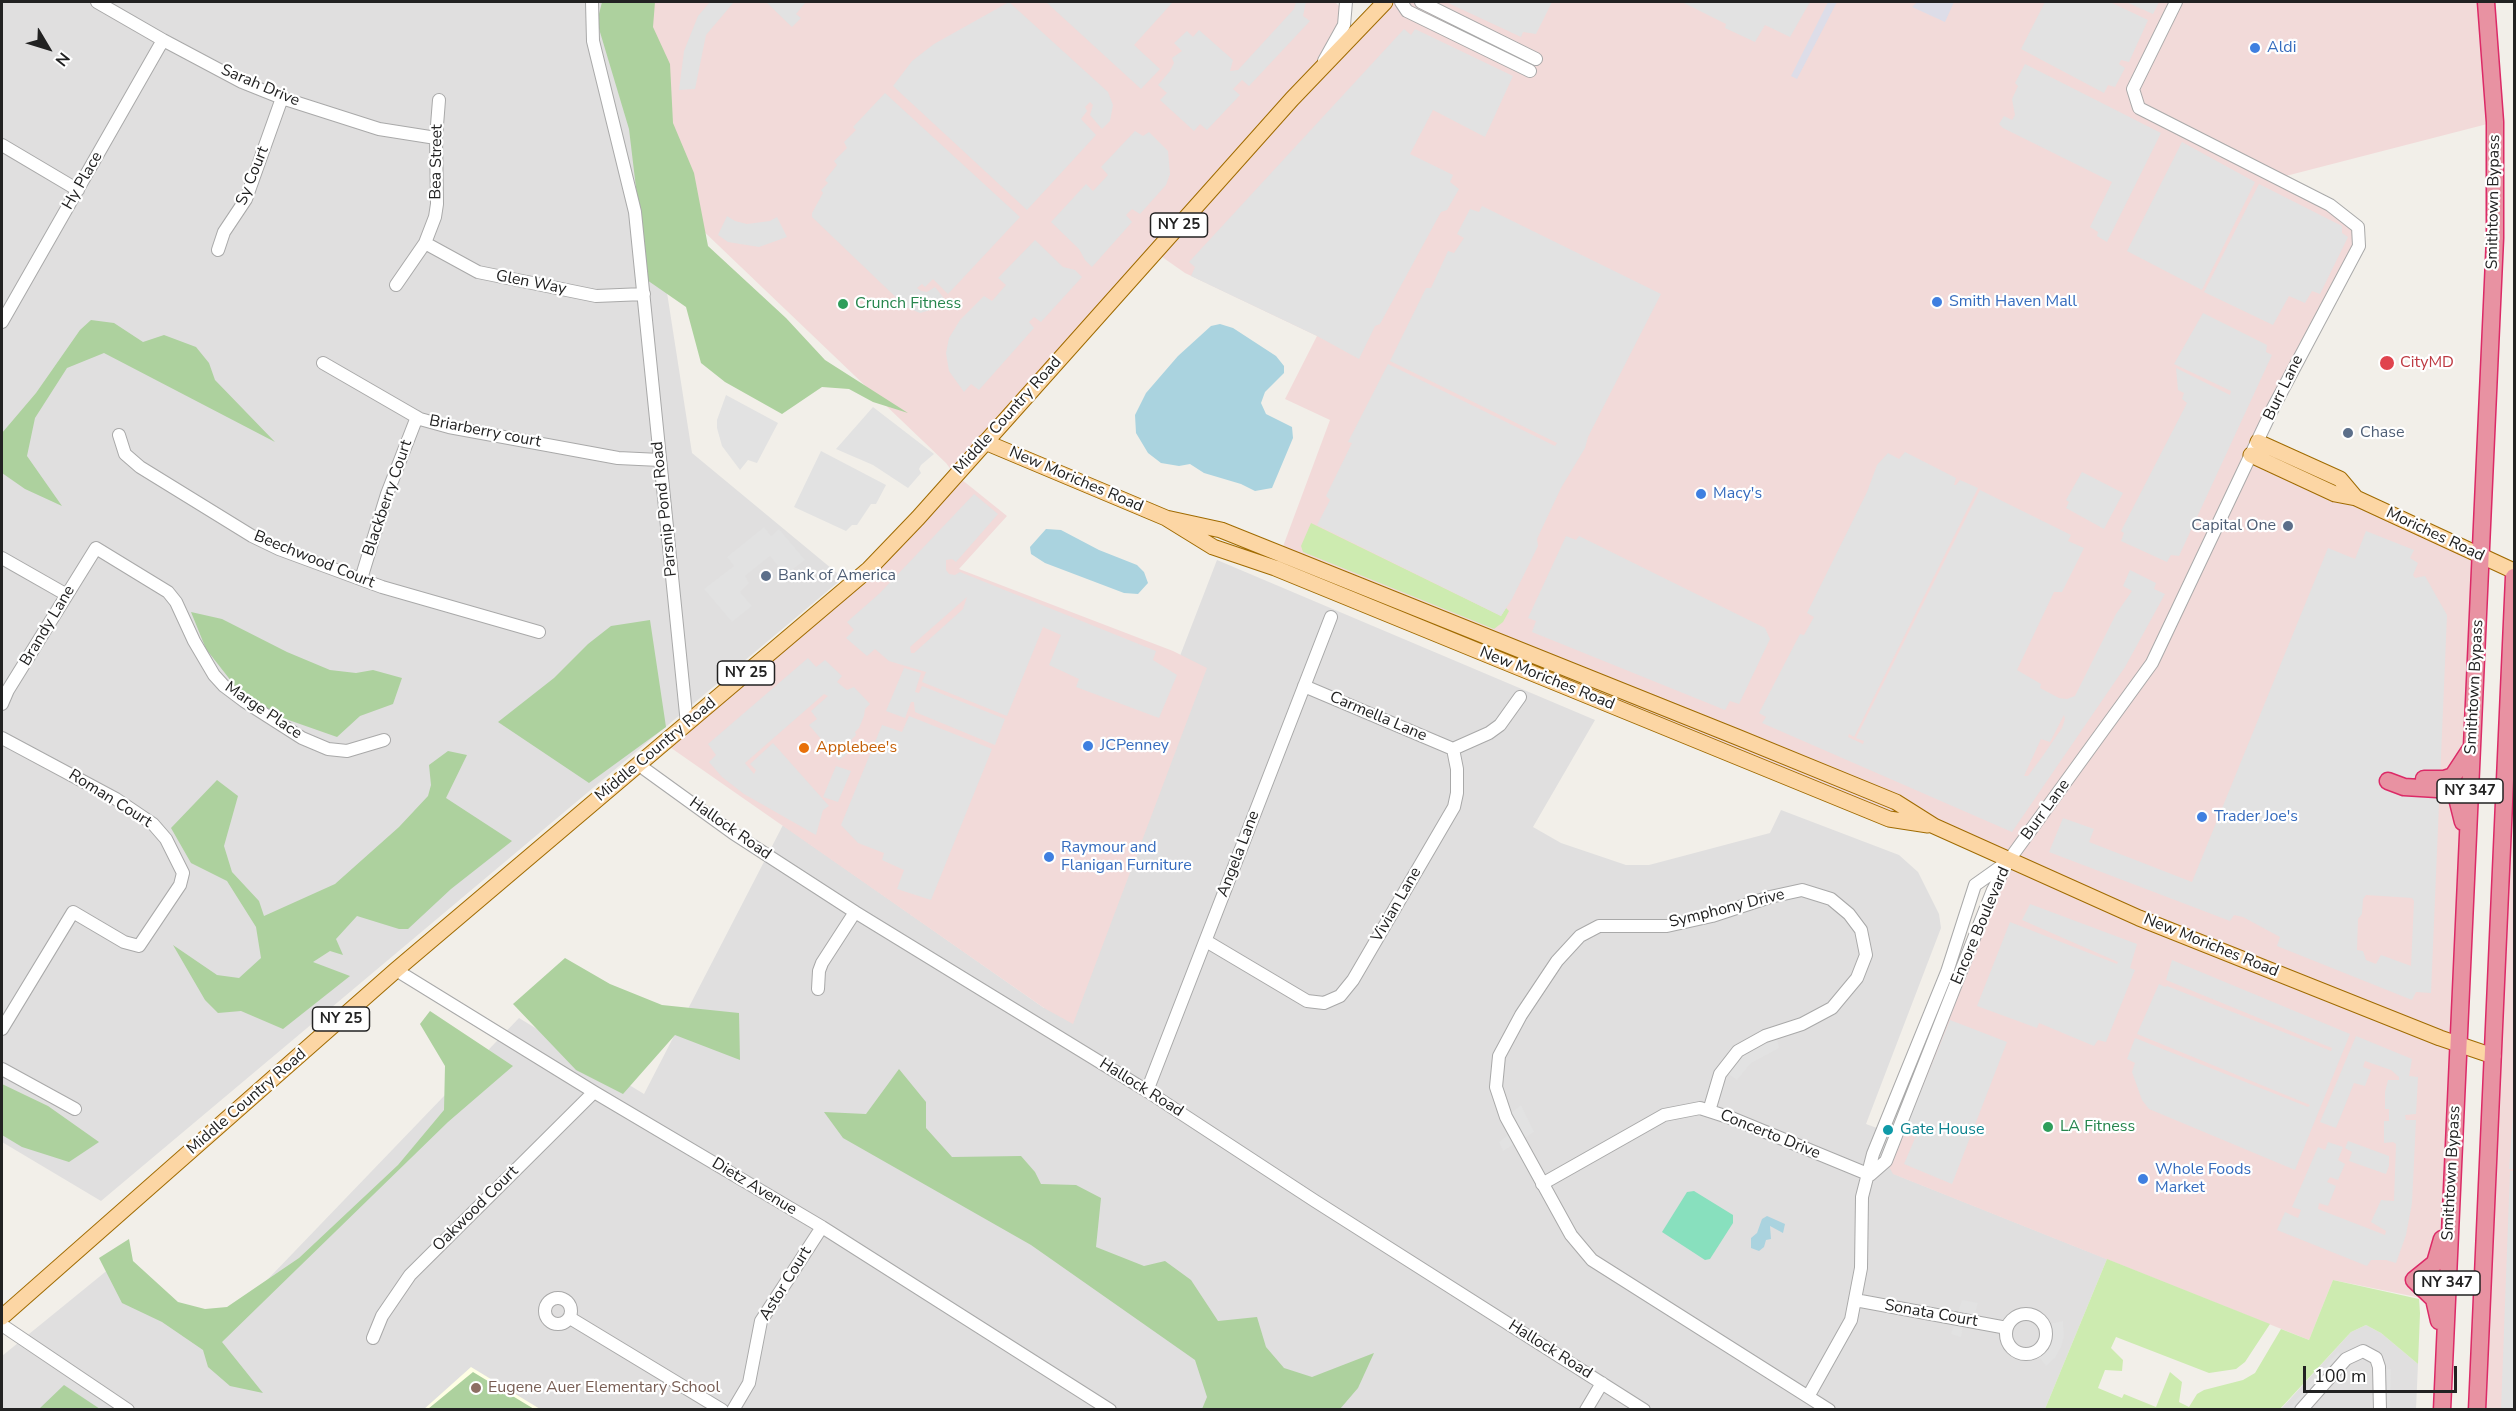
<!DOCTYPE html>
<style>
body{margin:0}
#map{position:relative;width:2516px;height:1411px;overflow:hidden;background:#f2efe9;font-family:"Nunito Sans",sans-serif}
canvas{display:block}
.frame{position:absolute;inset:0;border:3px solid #222;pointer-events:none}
.north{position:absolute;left:18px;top:18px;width:60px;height:60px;-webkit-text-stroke:4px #fff;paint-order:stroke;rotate:128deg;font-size:16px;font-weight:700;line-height:24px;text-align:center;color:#222}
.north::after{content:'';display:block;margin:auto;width:21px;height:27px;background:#222;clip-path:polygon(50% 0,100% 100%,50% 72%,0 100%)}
.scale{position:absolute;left:2303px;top:1366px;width:154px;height:27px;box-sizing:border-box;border:3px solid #222;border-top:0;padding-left:8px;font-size:18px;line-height:21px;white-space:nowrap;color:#222;-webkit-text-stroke:4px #fff;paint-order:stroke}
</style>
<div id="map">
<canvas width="2516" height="1411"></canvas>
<div class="frame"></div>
<div class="north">N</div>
<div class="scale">100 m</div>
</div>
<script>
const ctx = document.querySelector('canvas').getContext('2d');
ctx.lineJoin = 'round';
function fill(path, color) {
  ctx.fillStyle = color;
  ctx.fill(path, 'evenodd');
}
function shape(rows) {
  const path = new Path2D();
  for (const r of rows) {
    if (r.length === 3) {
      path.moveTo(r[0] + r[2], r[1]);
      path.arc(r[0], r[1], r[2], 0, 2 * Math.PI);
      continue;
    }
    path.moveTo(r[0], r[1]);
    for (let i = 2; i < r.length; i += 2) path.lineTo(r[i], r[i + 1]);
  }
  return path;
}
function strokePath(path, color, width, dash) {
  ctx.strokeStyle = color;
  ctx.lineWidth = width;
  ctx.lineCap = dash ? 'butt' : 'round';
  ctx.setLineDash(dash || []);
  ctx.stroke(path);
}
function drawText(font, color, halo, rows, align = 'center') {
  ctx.font = font + ' "Nunito Sans",sans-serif';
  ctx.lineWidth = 4.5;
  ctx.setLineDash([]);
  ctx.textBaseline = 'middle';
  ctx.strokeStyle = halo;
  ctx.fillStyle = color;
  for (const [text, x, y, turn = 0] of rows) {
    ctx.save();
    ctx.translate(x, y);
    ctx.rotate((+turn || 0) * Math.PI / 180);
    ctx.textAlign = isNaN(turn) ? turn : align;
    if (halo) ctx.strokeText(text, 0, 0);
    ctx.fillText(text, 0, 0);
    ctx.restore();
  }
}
fill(shape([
 [2,2,635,2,639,113,692,453,843,578,101,1201,2,1142],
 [1217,560,1595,720,1533,827,1561,843,1626,865,1649,865,1770,833,1781,810,1899,855,1918,872,1939,914,1941,928,1866,1124,1896,1135,1894,1174,2107,1259,2045,1409,2,1410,2,1356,115,1264,219,1330,519,1018,644,1094,783,825,1044,1008],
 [2366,1325,2381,1333,2418,1364,2416,1409,2280,1410,2351,1332]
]), '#e0dfdf');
fill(shape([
 [635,2,1335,2,1342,9,1352,36,1385,2,2486,2,2495,122,2278,178,2358,227,2359,246,2251,455,2481,556,2446,1303,2333,1280,2309,1340,1893,1174,1886,1161,2009,860,1275,568,1330,420,1285,399,1317,336,1185,273,1155,252,956,475,1007,516,959,569,1173,651,1207,668,1073,1024,1044,1008,664,743,806,621,955,475,946,463,650,180],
 [2514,647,2514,1409,2477,1410]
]), '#f2dad9');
fill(shape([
 [471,1367,540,1409,423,1410]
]), '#ffffe5');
fill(shape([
 [1311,523,1501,616,1506,608,1509,611,1503,622,1494,629,1303,552,1301,546],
 [2107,1259,2270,1324,2245,1362,2236,1369,2209,1373,2116,1337,2111,1348,2123,1360,2122,1371,2105,1370,2098,1388,2122,1398,2124,1394,2156,1407,2170,1372,2182,1382,2179,1402,2189,1407,2197,1394,2204,1390,2243,1380,2255,1373,2281,1329,2309,1340,2333,1280,2419,1299,2420,1313,2418,1364,2381,1333,2366,1325,2351,1332,2280,1409,2045,1409]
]), '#cdebb0');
fill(shape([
 [602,2,655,2,653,27,670,64,673,123,694,173,708,246,786,318,825,360,908,413,873,402,849,389,822,387,782,414,725,382,701,363,686,307,647,280,629,129,597,22],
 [91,320,114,323,143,342,164,335,196,347,209,363,215,380,275,442,104,353,67,368,35,418,27,456,62,506,25,489,2,473,2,433,36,393,80,330],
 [191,612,222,619,287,652,330,670,356,673,373,670,402,678,393,704,360,716,337,737,280,717,239,691,206,649],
 [650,620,666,727,589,783,498,722,554,678,588,644,611,626],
 [448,751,467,755,446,798,512,841,451,889,408,929,399,929,357,916,336,939,343,955,330,951,313,962,350,976,283,1029,241,1011,218,1013,205,1000,173,945,217,975,239,978,261,958,256,927,227,881,191,863,171,828,217,780,238,796,224,846,232,872,259,901,264,916,335,884,399,827,428,796,431,785,429,765],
 [565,958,610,984,662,1005,739,1013,740,1060,675,1035,623,1094,576,1070,513,1004],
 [430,1011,513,1066,448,1122,222,1342,263,1393,230,1386,208,1367,203,1350,162,1322,122,1303,99,1258,129,1239,133,1261,178,1302,205,1309,227,1307,299,1258,398,1165,444,1110,445,1066,420,1024],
 [899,1069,926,1102,926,1128,952,1157,1021,1156,1035,1172,1041,1184,1076,1185,1101,1198,1096,1247,1144,1266,1165,1261,1191,1280,1218,1321,1257,1317,1266,1347,1284,1368,1312,1377,1374,1353,1358,1388,1340,1409,1202,1409,1207,1397,1195,1360,1031,1245,843,1138,824,1112,866,1114],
 [2,1084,48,1106,99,1142,69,1162,22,1147,2,1135],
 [473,1372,534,1409,428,1409],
 [64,1385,100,1409,39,1409]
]), '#add19e');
fill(shape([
 [1694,1191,1733,1215,1733,1223,1710,1259,1705,1260,1662,1232,1687,1192]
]), '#88e0be');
fill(shape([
 [710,2,734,2,706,35,695,89,679,90,684,51,698,16],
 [766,2,806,2,796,14,801,18,792,27],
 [1009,2,1108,92,1113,105,1110,121,1102,129,1090,115,1093,105,1090,102,1085,107,1087,111,1081,119,1096,135,1027,210,893,86,912,61,934,44],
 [1046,2,1173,2,1134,45,1160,69,1141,89],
 [1296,2,1306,2,1303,16,1310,21,1249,86,1242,80,1233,89,1240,95,1207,130,1200,124,1194,131,1160,100,1167,93,1158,85,1170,71,1174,63,1172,58,1182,51,1174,43,1187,31,1193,37,1199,30,1233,60,1230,71,1238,70,1294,9],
 [1446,2,1552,2,1536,34,1523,32,1521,37],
 [1682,2,1810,2,1790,37,1765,25,1755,42,1725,28,1726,24],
 [2045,2,2110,2,2148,20,2129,62,2121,60,2119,64,2125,68,2115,87,2108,85,2104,93,2021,49],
 [2126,2,2159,2,2153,14],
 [1404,29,1411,35,1415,29,1513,76,1485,137,1433,110,1410,154,1453,175,1450,182,1459,189,1447,210,1441,212,1380,324,1375,326,1359,359,1317,336,1191,276,1195,267,1189,262],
 [2025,64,2161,133,2107,242,2097,236,2098,232,2090,227,2112,182,2003,128,1999,124,2004,116,2012,120,2015,115,2012,99,2018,86,2015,83],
 [885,93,1020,217,948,294,933,279,925,287,922,284,917,288,921,291,927,292,935,287,946,301,937,308,920,313,906,307,812,217,812,213,823,193,821,190,828,183,825,180,837,165,834,161,847,148,844,142,856,130,853,127],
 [1135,131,1143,136,1149,132,1168,151,1170,174,1166,185,1140,214,1132,209,1126,215,1132,222,1092,267,1085,260,1079,249,1051,222,1086,184,1093,191,1108,175,1101,167],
 [2182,142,2255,182,2202,290,2127,251],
 [2259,184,2342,226,2342,233,2348,237,2320,294,2312,291,2305,303,2289,296,2273,325,2204,292],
 [1482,206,1661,294,1588,437,1585,448,1561,488,1537,539,1538,546,1512,599,1501,616,1317,525,1330,500,1326,496,1352,443,1348,442,1388,364,1555,446,1557,443,1390,361,1426,288,1431,288,1448,251,1454,253,1464,238,1457,234,1470,209,1479,212],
 [727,216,735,221,747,224,770,221,777,217,787,237,759,247,728,242,718,235],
 [1035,240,1063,267,1075,270,1082,277,1041,322,1034,317,1029,322,1034,328,979,390,971,384,964,392,949,371,946,353,949,338,960,320,984,296,992,301,1006,285,998,278],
 [2203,313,2267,345,2266,352,2272,355,2179,556,2171,555,2167,562,2121,541,2124,533,2121,531,2187,403,2182,399,2184,393,2178,390,2176,368,2230,395,2231,391,2174,364],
 [726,395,778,423,757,463,748,460,740,470,722,446,717,428,717,420],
 [873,407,934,454,921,465,919,469,921,473,908,488,873,465,836,449],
 [821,451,886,485,876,504,871,504,857,525,852,525,846,531,794,507],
 [1905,452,1956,478,1954,485,1956,485,1960,480,1978,488,1854,737,1849,734,1848,737,1863,744,1864,741,1856,738,1980,490,2071,535,2068,541,2084,548,2062,592,2054,592,2017,670,2041,684,2040,688,2059,698,2067,699,2075,696,2116,614,2132,591,2123,586,2130,570,2156,583,2154,589,2165,594,2125,667,2012,832,1762,723,1766,717,1759,713,1800,634,1804,635,1814,617,1807,613,1867,492,1877,465,1888,453,1899,459],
 [2064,715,2065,719,2062,728,2042,757,2028,776,2024,776,2041,739,2050,742],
 [2082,472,2123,493,2104,529,2066,508,2069,502,2066,500],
 [974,494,998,514,956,562,952,559,946,560,946,570,949,574,955,575,960,572,1156,651,1153,660,1177,675,1159,718,1076,687,1079,679,1049,665,1061,635,1043,627,1007,716,922,682,926,672,889,661,875,649,867,656,846,638,854,630,847,622,880,593],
 [967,597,963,609,914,653,911,653,910,647],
 [764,527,771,536,779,529,805,560,785,575,770,556,745,576,749,583,740,592,752,606,732,622,704,589,734,566,727,557],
 [2366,531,2414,550,2410,558,2418,563,2413,575,2415,578,2425,576,2447,615,2431,993,2416,992,2412,1000,2277,946,2280,937,2243,917,2234,915,2230,921,2049,852,2063,818,2094,829,2089,842,2192,882,2328,548,2355,559],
 [2366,895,2412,898,2414,901,2411,966,2381,955,2376,964,2366,960,2363,951,2357,950,2358,919,2362,914,2363,899],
 [1566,536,1576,540,1579,536,1765,628,1770,639,1739,704,1730,701,1725,710,1532,632,1536,621,1528,618],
 [808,658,816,667,825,660,842,676,837,682,847,690,854,687,870,704,865,709,864,716,859,728,855,732,856,735,852,739,847,754,839,760,809,725,817,719,811,711,828,696,824,694,745,763,754,774,756,770,750,764,773,743,829,806,823,810,816,835,744,794,722,777,709,762,716,755,708,744],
 [904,668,921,673,915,692,919,693,922,686,1005,719,995,745,915,712,914,702,911,702,905,718,886,711],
 [909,716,992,749,931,900,897,889,904,870,882,860,884,853,858,843,841,825,882,725,902,732],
 [836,766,851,771,838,802,823,797],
 [2030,904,2137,944,2130,968,2135,970,2106,1042,2098,1040,2094,1046,2039,1023,2037,1028,1977,1006,2010,922,2117,964,2118,962,2022,920],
 [2172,960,2350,1034,2295,1170,2149,1109,2142,1100,2132,1072,2135,1063,2127,1059,2135,1038,2308,1107,2310,1105,2137,1034,2159,984,2165,987,2167,986,2331,1051,2332,1048,2166,980],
 [1950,1020,2007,1042,1952,1184,1904,1164,1919,1129,1907,1125],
 [1775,1032,1779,1048,1751,1063,1737,1080,1723,1070,1738,1051],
 [2356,1036,2412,1059,2409,1076,2418,1077,2416,1114,2405,1115,2406,1120,2416,1120,2412,1203,2406,1235,2396,1263,2386,1260,2371,1260,2367,1266,2277,1230,2285,1212,2298,1218,2301,1210,2292,1207,2318,1147,2325,1150,2328,1142,2343,1147,2338,1160,2345,1164,2338,1180,2330,1177,2327,1182,2336,1186,2328,1206,2319,1203,2318,1209,2385,1235,2386,1231,2371,1222,2381,1200,2394,1201,2396,1144,2393,1142,2384,1143,2384,1121,2389,1121,2389,1109,2385,1109,2385,1092,2388,1080,2399,1080,2399,1077,2391,1070,2365,1061,2363,1067,2371,1070,2365,1086,2354,1083,2336,1128,2320,1122],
 [2514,1101,2514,1169,2509,1169],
 [1521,1105,1534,1132,1503,1151,1499,1142,1513,1131,1506,1117],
 [2348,1141,2389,1156,2389,1166,2386,1174,2349,1161,2352,1152,2345,1148],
 [2510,1171,2514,1171,2514,1409,2501,1410],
 [1962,1300,1978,1303,1974,1318,1964,1320,1961,1337,1951,1334],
 [2063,1321,2064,1336,2061,1347,2055,1358,2046,1366,2035,1352,2046,1340,2045,1325],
 [2338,1352,2346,1359,2301,1409,2287,1410],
 [2391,1369,2390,1409,2380,1409,2379,1370]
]), '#e2e2e2');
fill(shape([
 [1828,2,1837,2,1797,79,1791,76],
 [1917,2,1954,2,1945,22,1912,7]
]), '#dddde8');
fill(shape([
 [1220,324,1233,328,1276,356,1284,366,1284,373,1265,392,1261,403,1266,414,1292,427,1293,438,1272,488,1255,491,1241,484,1204,473,1190,464,1179,466,1161,463,1148,453,1136,433,1135,415,1146,393,1178,356,1211,326],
 [1046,529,1061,530,1099,550,1137,565,1144,572,1148,583,1138,594,1124,593,1045,563,1031,554,1030,547],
 [1767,1216,1785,1224,1783,1233,1770,1226,1771,1239,1766,1240,1764,1247,1759,1251,1751,1248,1751,1238,1757,1233,1762,1219]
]), '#aad3df');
const minor = shape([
 [97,2,163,40,242,82,282,98,379,129,436,138],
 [592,2,593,41,635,212,687,724],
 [1401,2,1407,11,1530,71],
 [1421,2,1536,59],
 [1324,61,1344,25,1346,2],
 [2,145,78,190],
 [425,243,478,272,596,296,644,294],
 [218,250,224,232,246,199,282,98],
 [396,285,425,243,435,217,437,204,436,138,439,100],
 [2,322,163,40],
 [323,363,420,419,449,427,618,458,660,460],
 [119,435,125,454,140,467,252,536,279,549,382,587,539,632],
 [2,558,67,595],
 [361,579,387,494,417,417],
 [1304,686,1453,749],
 [2,704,8,690,96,548,168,592,176,602,194,641,214,675,224,686,244,701,302,738,328,749,347,751,384,740],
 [2,738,116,799,153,824,166,839,183,873,180,885,139,946,124,942,73,912,2,1029],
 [639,765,733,833,855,912,1147,1091,1315,1201,1644,1410],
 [1206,941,1307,1001,1324,1003,1340,996,1353,980,1454,807,1457,793,1457,769,1453,749,1489,733,1500,725,1520,697],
 [396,970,594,1092,822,1227,1110,1410],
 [818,989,819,971,822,963,855,912],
 [2,1069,75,1109],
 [1147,1091,1331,617],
 [1709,1111,1720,1074,1738,1051,1765,1036,1802,1024,1832,1008,1857,978,1866,955,1861,930,1849,914,1831,899,1802,890,1770,897,1712,916,1667,926,1599,926,1580,936,1557,961,1521,1015,1499,1056,1496,1087,1506,1117,1571,1235,1592,1260,1829,1410],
 [1870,1175,1886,1161,1993,890,2009,860,2152,663,2273,408,2359,246,2358,227,2330,205,2139,108,2133,89,2176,2],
 [1542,1184,1664,1115,1700,1108,1734,1119,1870,1175],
 [558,1311,13],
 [1855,1300,2007,1328],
 [2026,1334,20],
 [570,1318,722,1410],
 [2,1325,128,1410],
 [373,1338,382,1316,410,1275,594,1092],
 [1809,1395,1851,1320,1861,1268,1862,1197,1873,1154,1947,972,1975,885,2006,863],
 [733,1410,749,1383,761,1321,822,1227],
 [1586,1410,1602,1383],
 [2301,1410,2346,1359,2363,1351,2376,1358,2379,1367,2380,1410]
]);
const major = shape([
 [985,442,1166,518,1213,547,1275,568,1889,819,1928,825],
 [2258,442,2340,479,2356,498],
 [2251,455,2335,494,2356,498,2514,571],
 [1166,518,1221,530,1737,737,1896,802,1934,826,2139,918,2440,1038,2493,1056],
 [2,1317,396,970,869,569,918,518,1292,99,1385,2]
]);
const highway = shape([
 [2424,779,2444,779,2453,776,2470,750],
 [2388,781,2404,787,2437,789,2450,792,2457,798,2463,822],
 [2439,1321,2434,1299,2414,1280,2435,1263,2442,1239],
 [2442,1410,2495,238,2495,122,2486,2],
 [2477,1410,2514,577]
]);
strokePath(minor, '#a9a9a9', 14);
strokePath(major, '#a06b00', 17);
strokePath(highway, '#dc2a67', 19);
strokePath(minor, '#fff', 12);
strokePath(major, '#fcd6a4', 15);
strokePath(highway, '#e892a2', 16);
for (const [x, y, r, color] of [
 [2255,48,6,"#3f7fe0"],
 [1937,302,6,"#3f7fe0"],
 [843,304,6,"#2e9e5b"],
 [2387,363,8,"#e0444e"],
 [2348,433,6,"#5c6f8a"],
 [1701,494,6,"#3f7fe0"],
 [2288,526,6,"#5c6f8a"],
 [766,576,6,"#5c6f8a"],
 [1088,746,6,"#3f7fe0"],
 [804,748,6,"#e8710a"],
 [2202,817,6,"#3f7fe0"],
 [1049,857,6,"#3f7fe0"],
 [2048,1127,6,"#2e9e5b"],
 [1888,1130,6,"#0f9aa8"],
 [2143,1179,6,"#3f7fe0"],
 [476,1388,6,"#8d6e63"]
]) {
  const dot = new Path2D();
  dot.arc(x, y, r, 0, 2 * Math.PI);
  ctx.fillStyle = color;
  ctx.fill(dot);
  strokePath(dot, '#fff', 2);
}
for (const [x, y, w] of [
 [1179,225,57],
 [746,673,57],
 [2470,791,66],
 [341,1019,57],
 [2447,1283,66]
]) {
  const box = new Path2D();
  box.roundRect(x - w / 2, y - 12, w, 24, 4.5);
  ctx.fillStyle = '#fff';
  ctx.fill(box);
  strokePath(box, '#222', 1.5);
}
drawText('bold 15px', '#222', null, [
 ["NY 25",1179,225],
 ["NY 25",746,673],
 ["NY 347",2470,791],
 ["NY 25",341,1019],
 ["NY 347",2447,1283]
]);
drawText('16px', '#366cbe', '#fff', [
 ["Aldi",2267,48],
 ["Smith Haven Mall",1949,302],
 ["Macy's",1713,494],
 ["JCPenney",1100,746],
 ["Trader Joe's",2214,817],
 ["Raymour and",1061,848],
 ["Flanigan Furniture",1061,866],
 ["Whole Foods",2155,1170],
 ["Market",2155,1188]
], 'left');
drawText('16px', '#222', '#fff', [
 ["Sarah Drive",260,86,23],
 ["Bea Street",437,162,-89],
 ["Sy Court",253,176,-68],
 ["Hy Place",83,181,-60],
 ["Smithtown Bypass",2494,202,-89],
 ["Glen Way",531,283,11],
 ["Burr Lane",2284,388,-64],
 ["Middle Country Road",1008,416,-48],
 ["Briarberry court",485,432,11],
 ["New Moriches Road",1076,480,23],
 ["Blackberry Court",388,498,-71],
 ["Parsnip Pond Road",665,509,-96],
 ["Moriches Road",2435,535,25],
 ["Beechwood Court",314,560,22],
 ["Brandy Lane",48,626,-59],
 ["New Moriches Road",1547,679,22],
 ["Smithtown Bypass",2475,687,-87],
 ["Marge Place",263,711,34],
 ["Carmella Lane",1378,717,23],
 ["Middle Country Road",656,750,-40],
 ["Roman Court",110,799,32],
 ["Burr Lane",2046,810,-54],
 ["Hallock Road",730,829,35],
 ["Angela Lane",1239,854,-69],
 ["Vivian Lane",1397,905,-60],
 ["Symphony Drive",1727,909,-14],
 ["Encore Boulevard",1981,926,-67],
 ["New Moriches Road",2211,946,22],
 ["Hallock Road",1141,1088,32],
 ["Middle Country Road",247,1102,-41],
 ["Concerto Drive",1770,1135,22],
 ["Smithtown Bypass",2452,1173,-87],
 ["Dietz Avenue",754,1187,31],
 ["Oakwood Court",476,1209,-45],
 ["Astor Court",786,1284,-58],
 ["Sonata Court",1931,1314,10],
 ["Hallock Road",1550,1350,32]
]);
drawText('16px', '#27864d', '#fff', [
 ["Crunch Fitness",855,304],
 ["LA Fitness",2060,1127]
], 'left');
drawText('16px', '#be3a42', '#fff', [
 ["CityMD",2400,363]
], 'left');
drawText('16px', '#4e5e75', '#fff', [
 ["Chase",2360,433],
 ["Capital One",2276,526,"right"],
 ["Bank of America",778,576]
], 'left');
drawText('16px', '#c56008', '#fff', [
 ["Applebee's",816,748]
], 'left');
drawText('16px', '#0d838f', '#fff', [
 ["Gate House",1900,1130]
], 'left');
drawText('16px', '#785e54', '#fff', [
 ["Eugene Auer Elementary School",488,1388]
], 'left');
</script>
